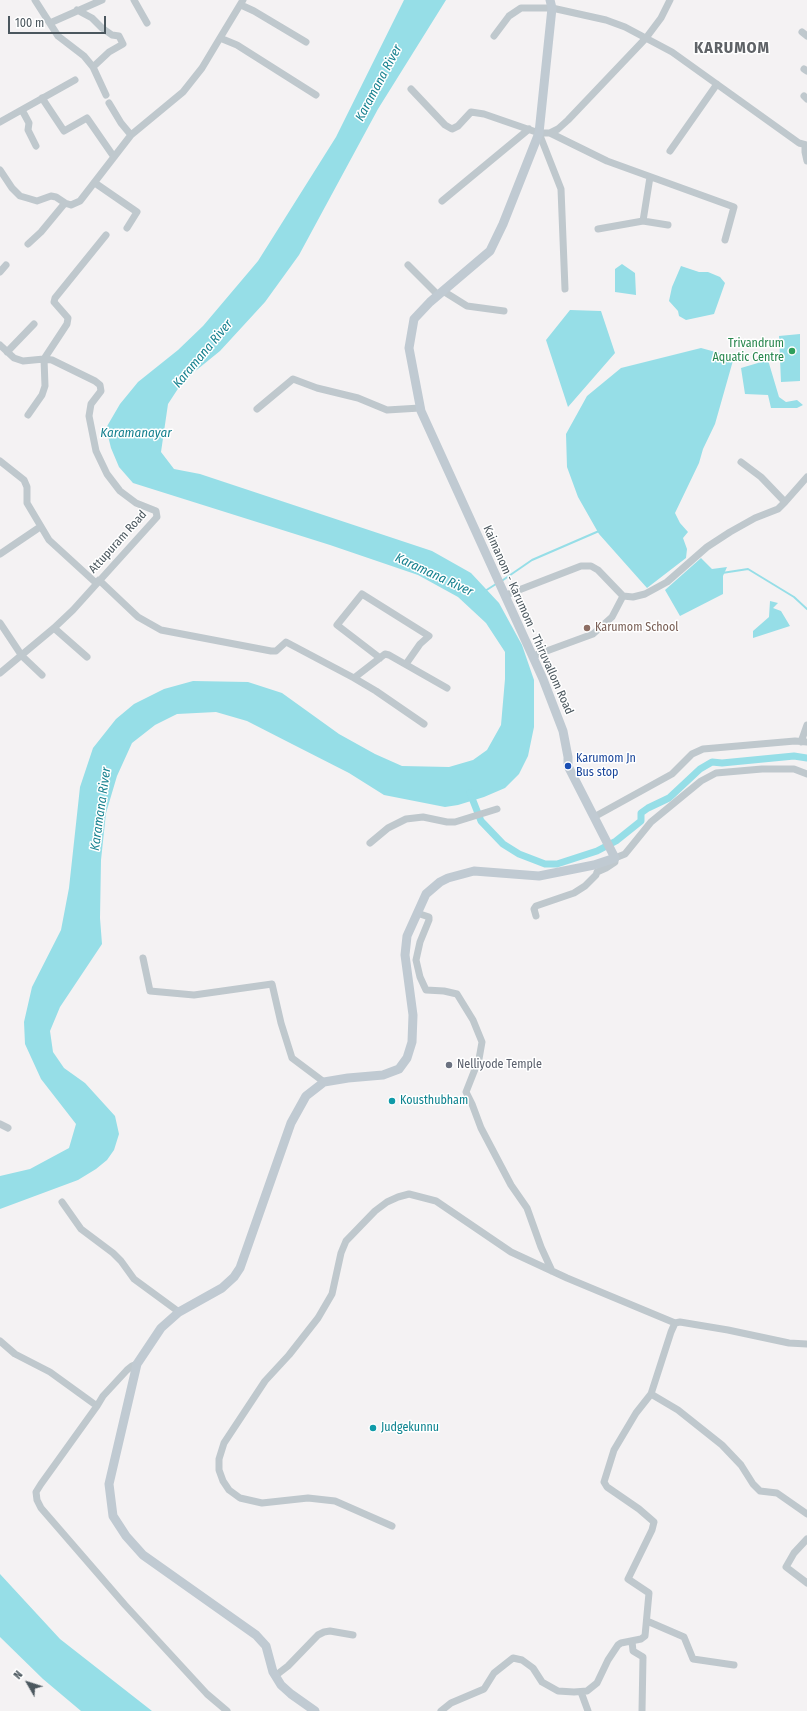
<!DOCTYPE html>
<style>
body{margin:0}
#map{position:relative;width:807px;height:1711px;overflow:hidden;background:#f4f2f3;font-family:"Fira Sans Condensed",sans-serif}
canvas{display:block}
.north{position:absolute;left:8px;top:1663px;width:40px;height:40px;-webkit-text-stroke:3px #fff;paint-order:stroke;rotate:309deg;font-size:11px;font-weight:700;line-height:16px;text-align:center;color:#4b575e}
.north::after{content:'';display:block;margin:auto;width:14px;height:18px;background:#4b575e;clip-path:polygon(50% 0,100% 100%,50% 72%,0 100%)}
.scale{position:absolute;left:8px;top:16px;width:98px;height:18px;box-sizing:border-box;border:2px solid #4b575e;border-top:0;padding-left:5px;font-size:12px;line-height:14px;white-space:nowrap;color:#4b575e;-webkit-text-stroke:3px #fff;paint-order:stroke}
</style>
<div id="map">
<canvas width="807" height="1711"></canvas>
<div class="north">N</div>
<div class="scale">100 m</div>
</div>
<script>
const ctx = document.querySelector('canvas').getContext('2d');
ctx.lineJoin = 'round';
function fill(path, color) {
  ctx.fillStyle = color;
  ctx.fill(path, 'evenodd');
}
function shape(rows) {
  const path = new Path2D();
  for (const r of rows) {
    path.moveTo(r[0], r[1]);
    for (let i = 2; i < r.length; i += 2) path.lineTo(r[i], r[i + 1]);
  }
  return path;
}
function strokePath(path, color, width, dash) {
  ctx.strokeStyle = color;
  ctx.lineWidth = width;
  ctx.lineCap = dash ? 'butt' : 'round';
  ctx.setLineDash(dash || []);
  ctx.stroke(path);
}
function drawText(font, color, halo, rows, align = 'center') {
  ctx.font = font + ' "Fira Sans Condensed",sans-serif';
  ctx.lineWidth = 3;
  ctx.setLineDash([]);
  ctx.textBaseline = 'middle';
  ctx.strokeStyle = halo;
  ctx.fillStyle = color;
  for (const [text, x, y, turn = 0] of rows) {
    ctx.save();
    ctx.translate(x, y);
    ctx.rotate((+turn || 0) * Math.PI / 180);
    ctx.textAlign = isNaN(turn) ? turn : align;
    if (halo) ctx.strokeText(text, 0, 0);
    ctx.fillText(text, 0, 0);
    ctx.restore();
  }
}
fill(shape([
 [404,0,446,0,378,109,299,255,265,302,220,351,183,381,168,404,161,452,174,469,200,474,432,551,471,573,499,603,522,645,534,680,534,727,528,756,519,774,505,788,484,797,458,805,445,807,384,795,349,773,292,744,247,721,216,712,177,714,155,725,132,743,117,776,106,813,101,860,100,918,102,944,60,1007,50,1031,53,1052,64,1068,85,1083,115,1116,119,1134,114,1150,107,1160,96,1169,78,1180,0,1209,0,1176,30,1169,69,1148,76,1124,41,1079,25,1044,24,1022,32,987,61,930,69,888,80,787,93,748,116,719,134,704,164,689,193,681,248,682,282,693,339,734,375,754,402,766,449,767,473,760,487,750,501,725,505,679,505,652,486,623,458,597,418,575,330,545,133,483,119,467,111,448,106,428,120,404,138,382,178,350,203,326,258,261,336,137],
 [622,264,635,273,636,295,615,292,615,269],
 [681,266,699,272,708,272,720,277,725,283,714,314,686,320,679,316,678,311,669,301,672,287],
 [570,310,601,311,615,353,568,407,546,340],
 [800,334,800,381,781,382,779,336],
 [701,348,734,357,715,424,703,449,699,463,675,513,680,523,688,532,683,538,687,549,686,558,647,588,599,534,578,497,567,467,566,434,587,396,621,368],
 [768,360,779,397,786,402,797,400,803,405,797,408,771,408,768,395,745,394,741,368],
 [701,558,712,569,727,567,723,576,723,594,680,616,665,590],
 [770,601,778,603,773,608,781,611,790,626,753,638,753,631,769,617],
 [0,1574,60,1639,152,1711,81,1711,43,1679,0,1637]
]), '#96dee7');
strokePath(shape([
 [722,573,748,569,794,597,807,609],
 [503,580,532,560,599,531],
 [485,591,496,584]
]), '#96dee7', 2);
strokePath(shape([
 [470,793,481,821,503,844,519,854,545,864,557,864,597,851,616,841,641,821,641,813,648,808,669,798,700,769,712,762,722,763,794,756,807,758]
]), '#96dee7', 7);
strokePath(shape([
 [35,0,58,36,84,56,93,67,106,95],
 [134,0,147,23],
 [241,5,254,11,306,42],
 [77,10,92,18,102,28,112,35,119,36,123,44,109,52,93,67],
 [50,23,102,0],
 [802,32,807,36],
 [494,36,509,16,521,8,552,8,606,20,625,27,672,52,799,143,807,145],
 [220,38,243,0],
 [804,69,807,71],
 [411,89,445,125,452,129,458,126,471,112,484,114,539,133,550,133,558,129,568,120,646,38,661,18,670,0],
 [804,96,807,99],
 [42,98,64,131,87,118,114,157],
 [109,103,121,123,131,135],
 [22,110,29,123,28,130,36,146],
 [0,122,75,80],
 [539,133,561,189,565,289],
 [550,133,607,161,734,207,725,240],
 [805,145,805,152,807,161],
 [670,151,717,84],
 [0,170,12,188,20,196,27,198,37,201,51,196,56,197,65,203,71,205,80,201,131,135,183,92,202,68,220,38,237,45,316,95],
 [650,177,643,221,668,225],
 [95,183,137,212,127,228],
 [442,201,529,129],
 [598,229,643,221],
 [28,244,41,232,65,203],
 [408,265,438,295],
 [0,272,6,265],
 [443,291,467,306,504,311],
 [0,345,14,358,23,361,44,359,52,360,95,381,100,385,101,391,91,404,89,416,96,451,107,474,120,491,136,503,156,511,157,517,73,610,54,628,0,673],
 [7,352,34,324],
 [257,409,293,379,317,388,358,398,387,410,420,408],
 [28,415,42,395,45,386,44,359,67,324,68,318,54,302,55,298,106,235],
 [0,461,24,480,27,487,27,503,49,540,96,583],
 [785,502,807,477],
 [0,554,40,527],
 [99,580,138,617,161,630,271,651,276,651,286,642,354,678,385,654,389,655,447,688],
 [506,595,581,566,591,566,598,570,623,596,633,597,645,594,667,582,707,547,730,532,755,518,778,509,785,502,761,477,741,462],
 [0,623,22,656,42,675],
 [54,628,87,657],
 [533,656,593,634,612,617,623,596],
 [380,658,337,625,362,594,429,636,420,644,406,664],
 [354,678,376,691,424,724],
 [801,742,807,725],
 [594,817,672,774,692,754,703,749,795,741,807,742],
 [370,843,388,828,406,819,423,817,447,822,455,822,497,809],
 [417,913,429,917,429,920,420,942,416,960,420,977,426,990,444,991,457,994,473,1020,482,1042,479,1059,466,1092,472,1104,481,1128,511,1185,527,1208,541,1247,552,1271],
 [536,916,534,909,536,906,574,893,585,886,596,875,597,872,606,868,615,862,615,858,625,854,651,822,701,781,716,773,762,769,794,769,807,774],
 [143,958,150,991,194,995,272,984,281,1023,292,1058,324,1082],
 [0,1124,8,1128],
 [62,1202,81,1229,113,1253,121,1261,134,1279,179,1312],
 [0,1341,15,1354,50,1372,97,1406],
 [137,1364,132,1366,127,1370,103,1396,97,1406,41,1484,36,1492,37,1500,41,1508,125,1605,207,1694,227,1711],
 [651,1394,678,1410,722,1445,741,1465,753,1484,760,1491,777,1493,807,1514],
 [392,1526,335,1501,308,1498,262,1503,240,1498,229,1490,223,1481,219,1470,219,1459,224,1443,265,1381,289,1355,318,1318,332,1294,341,1253,346,1241,375,1211,387,1202,398,1197,409,1194,436,1201,511,1252,567,1278,675,1323],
 [807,1539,794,1553,786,1567,807,1583],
 [647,1621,684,1637,693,1659,734,1665],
 [632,1641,633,1651,643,1657,642,1711],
 [275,1676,288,1666,318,1635,324,1632,330,1631,353,1635],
 [581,1692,588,1711],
 [441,1711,451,1703,484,1689,494,1673,513,1658,522,1660,533,1668,542,1682,558,1691,574,1692,587,1691,597,1683,608,1660,618,1645,621,1643,641,1639,645,1636,649,1593,628,1579,652,1530,654,1522,639,1509,607,1487,604,1482,614,1450,636,1413,651,1394,671,1332,675,1323,680,1322,728,1330,789,1343,807,1344]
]), '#bfc8cd', 7);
strokePath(shape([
 [315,1711,291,1694,281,1685,273,1672,266,1646,256,1635,143,1555,126,1536,113,1516,109,1484,137,1364,161,1328,179,1312,222,1288,234,1277,240,1268,291,1123,306,1096,324,1082,348,1078,383,1075,399,1069,407,1058,412,1042,413,1015,405,955,407,936,426,894,440,882,448,878,474,871,539,876,594,865,615,858,568,766,568,757,563,731,543,679,421,411,409,348,414,319,430,302,490,251,503,224,539,133,552,8,550,0]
]), '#c0cad2', 9);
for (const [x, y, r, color] of [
 [792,351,4,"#2e9e5b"],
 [587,628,4,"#8d6e63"],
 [568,766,4,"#1a4fb4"],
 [449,1065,4,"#6b7280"],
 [392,1101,4,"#0f9aa8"],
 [373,1428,4,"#0f9aa8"]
]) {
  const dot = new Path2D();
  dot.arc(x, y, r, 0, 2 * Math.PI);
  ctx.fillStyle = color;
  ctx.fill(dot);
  strokePath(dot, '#fff', 1.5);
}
drawText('12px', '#27864d', '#fff', [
 ["Trivandrum",784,344],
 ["Aquatic Centre",784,358]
], 'right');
drawText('12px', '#4b575e', '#fff', [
 ["Attupuram Road",118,542,-48],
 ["Kaimanom - Karumom - Thiruvallom Road",528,620,66]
]);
drawText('12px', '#785e54', '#fff', [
 ["Karumom School",595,628]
], 'left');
drawText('12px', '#164399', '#fff', [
 ["Karumom Jn",576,759],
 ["Bus stop",576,773]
], 'left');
drawText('12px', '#5b616d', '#fff', [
 ["Nelliyode Temple",457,1065]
], 'left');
drawText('12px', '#0d838f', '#fff', [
 ["Kousthubham",400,1101],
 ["Judgekunnu",381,1428]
], 'left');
drawText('italic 13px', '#16818f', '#fff', [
 ["Karamana River",379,83,-62],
 ["Karamana River",203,354,-50],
 ["Karamanayar",136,433],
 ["Karamana River",434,575,25],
 ["Karamana River",101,809,-82]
]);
ctx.letterSpacing = '1px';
drawText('bold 16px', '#5f6367', '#fff', [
 ["KARUMOM",732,49]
]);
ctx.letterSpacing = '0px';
</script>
